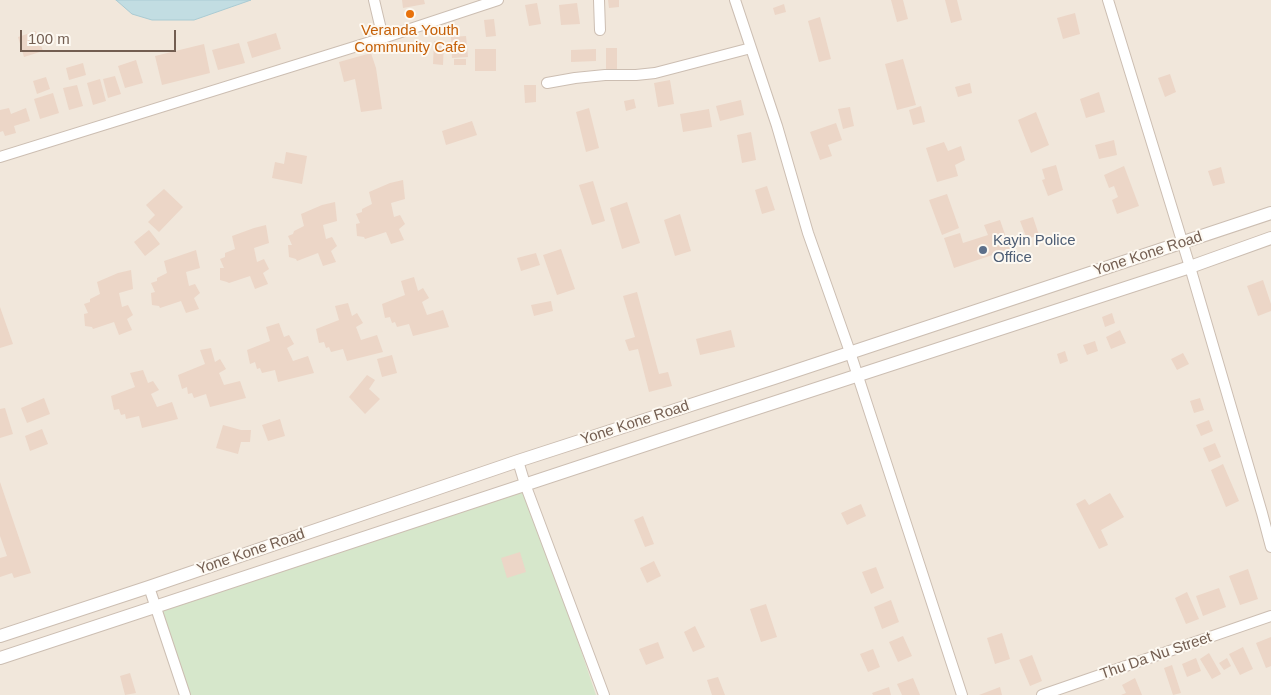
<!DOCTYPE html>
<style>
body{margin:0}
#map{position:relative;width:1271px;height:695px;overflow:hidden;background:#faf5ec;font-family:Helvetica,sans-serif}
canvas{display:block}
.scale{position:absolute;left:20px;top:30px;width:156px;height:22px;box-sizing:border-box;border:2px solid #735e51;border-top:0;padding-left:6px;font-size:15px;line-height:18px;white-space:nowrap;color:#735e51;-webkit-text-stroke:4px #fdf9f2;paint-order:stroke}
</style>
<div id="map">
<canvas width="1271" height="695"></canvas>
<div class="scale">100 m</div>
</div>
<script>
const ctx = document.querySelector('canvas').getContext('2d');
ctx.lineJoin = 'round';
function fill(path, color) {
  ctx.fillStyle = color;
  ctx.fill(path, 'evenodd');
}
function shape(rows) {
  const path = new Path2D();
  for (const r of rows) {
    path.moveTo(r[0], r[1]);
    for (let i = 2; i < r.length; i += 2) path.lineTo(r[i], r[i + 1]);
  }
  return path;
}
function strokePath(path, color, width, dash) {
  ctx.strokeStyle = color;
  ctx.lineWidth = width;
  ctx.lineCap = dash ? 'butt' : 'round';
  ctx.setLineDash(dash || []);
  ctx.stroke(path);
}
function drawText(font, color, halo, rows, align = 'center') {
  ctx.font = font + ' Helvetica,sans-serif';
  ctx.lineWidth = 4;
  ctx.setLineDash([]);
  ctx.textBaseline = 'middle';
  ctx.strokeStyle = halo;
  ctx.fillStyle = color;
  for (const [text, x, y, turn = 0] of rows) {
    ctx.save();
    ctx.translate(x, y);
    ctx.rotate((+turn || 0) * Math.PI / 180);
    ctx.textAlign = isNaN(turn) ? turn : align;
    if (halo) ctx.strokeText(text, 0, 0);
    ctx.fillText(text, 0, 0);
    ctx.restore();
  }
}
fill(shape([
 [0,0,1271,0,1271,695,0,695]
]), '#f1e7db');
fill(shape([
 [525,484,596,695,185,695,155,607]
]), '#d6e7cb');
const water = shape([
 [116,0,251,0,194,20,152,20,132,14,116,0]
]);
fill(water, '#c2dde2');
strokePath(water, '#aacbd3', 1);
fill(shape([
 [402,0,424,0,425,4,403,8],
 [608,0,619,0,619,7,609,8],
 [891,0,903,0,908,19,897,22],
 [945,0,957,0,962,20,951,23],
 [537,3,541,24,529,26,525,5],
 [577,3,580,24,561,25,559,5],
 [784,4,786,12,775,15,773,8],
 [1075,13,1080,34,1063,39,1057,18],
 [820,17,831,59,819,62,808,21],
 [494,19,496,36,486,37,484,20],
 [36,31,43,51,24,57,18,37],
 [276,33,281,49,252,58,247,42],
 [466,36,468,57,452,58,451,37],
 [434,41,444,42,443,65,433,64],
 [239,43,245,63,218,70,212,50],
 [204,44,210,73,162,85,155,56],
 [606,48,617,48,617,70,606,70],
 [475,49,496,49,496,71,475,71],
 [596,49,596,61,571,62,571,50],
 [371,53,376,68,382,109,361,112,355,79,344,82,339,62],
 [454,59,466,59,466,65,454,65],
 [903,59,916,105,897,110,885,64],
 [136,60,143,83,125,88,118,66],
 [83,63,86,75,69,80,66,68],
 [1170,74,1176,92,1165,97,1158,78],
 [115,76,121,94,108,98,103,79],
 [46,77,50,89,37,94,33,81],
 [100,79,106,101,93,105,87,83],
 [670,80,674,104,658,107,654,83],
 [970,83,972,93,958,97,955,87],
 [77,85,83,106,69,110,63,88],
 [524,85,536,85,536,102,525,103],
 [1099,92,1105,112,1086,118,1080,99],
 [53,93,59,113,40,119,34,99],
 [634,99,636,108,626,111,624,101],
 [741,100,744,115,720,121,716,106],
 [921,106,925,122,913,125,909,110],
 [850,107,854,126,843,129,838,109],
 [9,108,11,114,26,108,30,121,14,126,16,133,5,136,3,131,0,132,0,110],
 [589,108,599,148,586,152,576,112],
 [709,109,712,127,683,132,680,114],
 [1036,112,1049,145,1031,153,1018,120],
 [472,121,477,135,446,145,442,131],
 [836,123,842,140,828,145,832,156,820,160,810,132],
 [751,132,756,160,742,163,737,135],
 [1114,140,1117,155,1099,159,1095,145],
 [944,142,948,151,961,146,965,160,955,165,958,176,937,182,926,148],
 [286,152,307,156,302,184,272,178,275,162,284,164],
 [1056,165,1063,190,1048,196,1042,180,1045,179,1042,169],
 [1124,166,1139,206,1117,214,1112,200,1118,197,1114,186,1109,188,1104,175],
 [1221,167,1225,183,1213,186,1208,171],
 [403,180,405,199,391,203,394,217,400,215,405,224,399,229,404,240,391,244,386,232,365,239,364,237,357,236,356,224,360,223,356,214,362,212,362,209,372,204,369,192,390,183],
 [593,181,605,221,592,225,579,185],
 [767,186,775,210,762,214,755,190],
 [164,189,183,207,159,232,148,222,155,215,146,205],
 [947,194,959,228,942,235,929,200],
 [335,202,337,221,323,225,326,239,332,237,337,246,331,251,336,262,323,266,318,253,297,261,296,259,289,257,288,245,292,245,288,236,293,234,294,231,304,226,301,214,322,205],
 [627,202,640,243,622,249,610,208],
 [680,214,691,251,675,256,664,220],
 [1033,217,1039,235,1027,239,1020,221],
 [1000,220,1010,249,954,268,944,238,960,233,963,243,988,235,984,225],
 [266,225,269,243,254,248,257,262,264,259,269,269,263,273,268,284,255,289,250,276,229,283,227,282,220,280,220,268,224,268,220,259,225,257,225,253,235,249,232,236,254,228],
 [149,230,160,244,145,256,134,242],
 [561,249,575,289,557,295,543,255],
 [196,250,200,268,186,272,189,286,195,284,200,293,194,298,199,309,186,313,181,301,160,308,159,306,152,305,151,293,155,292,151,283,157,281,157,278,167,273,164,261],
 [536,253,540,265,521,271,517,258],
 [131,270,133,289,119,293,122,307,128,305,133,315,127,319,132,330,119,335,114,322,93,329,92,327,85,326,84,314,88,313,84,304,90,302,90,299,100,294,97,282,118,273],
 [414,277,418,291,423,288,429,298,422,302,427,315,443,310,449,327,413,336,409,324,397,327,395,322,392,323,390,317,385,318,382,304,405,295,401,281],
 [1263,280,1271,304,1271,311,1258,316,1247,286],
 [637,292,659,374,668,372,672,386,649,392,638,349,629,351,625,340,635,337,623,296],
 [551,301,553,311,534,316,531,305],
 [348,303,352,316,357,313,363,323,356,327,361,340,377,335,383,352,347,361,343,349,331,352,329,347,326,348,324,342,319,343,316,329,339,320,335,306],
 [0,307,13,344,0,348],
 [1112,313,1115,323,1105,327,1102,317],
 [279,323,284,337,289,335,294,344,287,348,293,361,308,356,314,373,278,382,275,370,262,373,260,368,257,369,255,362,250,364,247,350,270,341,266,327],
 [731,330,735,347,700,355,696,339],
 [1120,330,1126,343,1111,349,1106,337],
 [1095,341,1098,351,1087,355,1083,345],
 [211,348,215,362,220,359,226,369,219,373,224,385,240,381,246,398,210,407,206,394,194,398,192,393,188,394,187,387,182,389,178,375,205,364,200,350],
 [1065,351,1068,361,1060,364,1057,354],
 [1183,353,1189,364,1177,370,1171,359],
 [392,355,397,373,382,377,377,359],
 [143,370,148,383,153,381,159,390,151,394,157,407,172,402,178,419,142,428,139,416,126,419,125,414,121,415,119,409,114,410,111,396,135,387,130,373],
 [367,375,375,380,369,389,380,399,365,414,349,397],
 [44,398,50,414,27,423,21,408],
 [1200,398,1204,410,1194,413,1190,401],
 [5,408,13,434,0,438,0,409],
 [280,419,285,436,268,441,262,425],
 [1209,420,1213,431,1201,436,1196,425],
 [223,425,241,430,251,430,250,442,241,442,238,454,216,448],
 [42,429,48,444,30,451,25,436],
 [1215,443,1221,457,1209,462,1203,448],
 [1223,464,1239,501,1226,507,1211,470],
 [0,482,31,573,14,578,12,573,0,577,0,558,7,556,0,536],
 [1110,493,1124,517,1101,530,1108,545,1099,549,1076,504,1085,499,1089,505],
 [861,504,866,516,847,525,841,513],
 [643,516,654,544,645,547,634,520],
 [520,552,526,572,507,578,501,558],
 [654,561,661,576,647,583,640,568],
 [876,567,884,588,871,594,862,572],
 [1248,569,1258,599,1240,605,1229,576],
 [1219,588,1226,607,1203,616,1196,596],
 [1187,592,1199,619,1186,624,1175,598],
 [891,600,899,622,882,629,874,607],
 [766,604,777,637,761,642,750,609],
 [695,626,705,647,693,652,684,632],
 [1002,633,1010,659,995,664,987,638],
 [903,636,912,656,898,662,889,642],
 [1271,637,1271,666,1266,668,1256,643],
 [658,642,664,658,646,665,639,649],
 [1243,647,1253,669,1240,675,1229,654],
 [873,649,880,667,868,672,860,654],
 [1209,653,1221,674,1212,679,1200,659],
 [1032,655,1042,681,1030,686,1019,660],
 [1196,658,1201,671,1187,677,1182,664],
 [1227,658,1231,666,1224,670,1219,663],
 [1172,665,1181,693,1173,695,1164,668],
 [130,673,136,693,125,695,120,676],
 [718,677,725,695,712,695,707,680],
 [913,678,920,695,902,695,897,684],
 [1135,678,1142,695,1121,695,1126,693,1122,685],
 [889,687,891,695,873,695,872,693],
 [1000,687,1002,695,979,695]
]), '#ecd6c7');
const minor = shape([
 [374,0,383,38],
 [599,0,600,30],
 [735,0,777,126,808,233,850,352,962,695],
 [1108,0,1190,267,1262,513,1271,547],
 [547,83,575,78,605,75,636,75,655,73,751,48],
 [0,157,383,38,498,0],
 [518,461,525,484,604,695],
 [149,587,185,695],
 [1042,695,1271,616]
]);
const tertiary = shape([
 [0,636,149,587,518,461,774,378,1271,213],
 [0,658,727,418,1190,267,1271,238]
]);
strokePath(minor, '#ccbeb2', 12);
strokePath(tertiary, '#ccbeb2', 14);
strokePath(minor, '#fff', 10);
strokePath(tertiary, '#fff', 12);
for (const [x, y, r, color] of [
 [410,14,5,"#e8710a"],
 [983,250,5,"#5c6f8a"]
]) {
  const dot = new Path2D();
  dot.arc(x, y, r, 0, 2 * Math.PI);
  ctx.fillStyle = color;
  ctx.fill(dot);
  strokePath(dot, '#fdf9f2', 2);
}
drawText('15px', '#c56008', '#fdf9f2', [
 ["Veranda Youth",410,31],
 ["Community Cafe",410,48]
]);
drawText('15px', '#4e5e75', '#fdf9f2', [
 ["Kayin Police",993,241],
 ["Office",993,258]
], 'left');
drawText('15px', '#735e51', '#fdf9f2', [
 ["Yone Kone Road",1148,254,-18],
 ["Yone Kone Road",635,423,-18],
 ["Yone Kone Road",251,552,-19],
 ["Thu Da Nu Street",1156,656,-19]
]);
</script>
